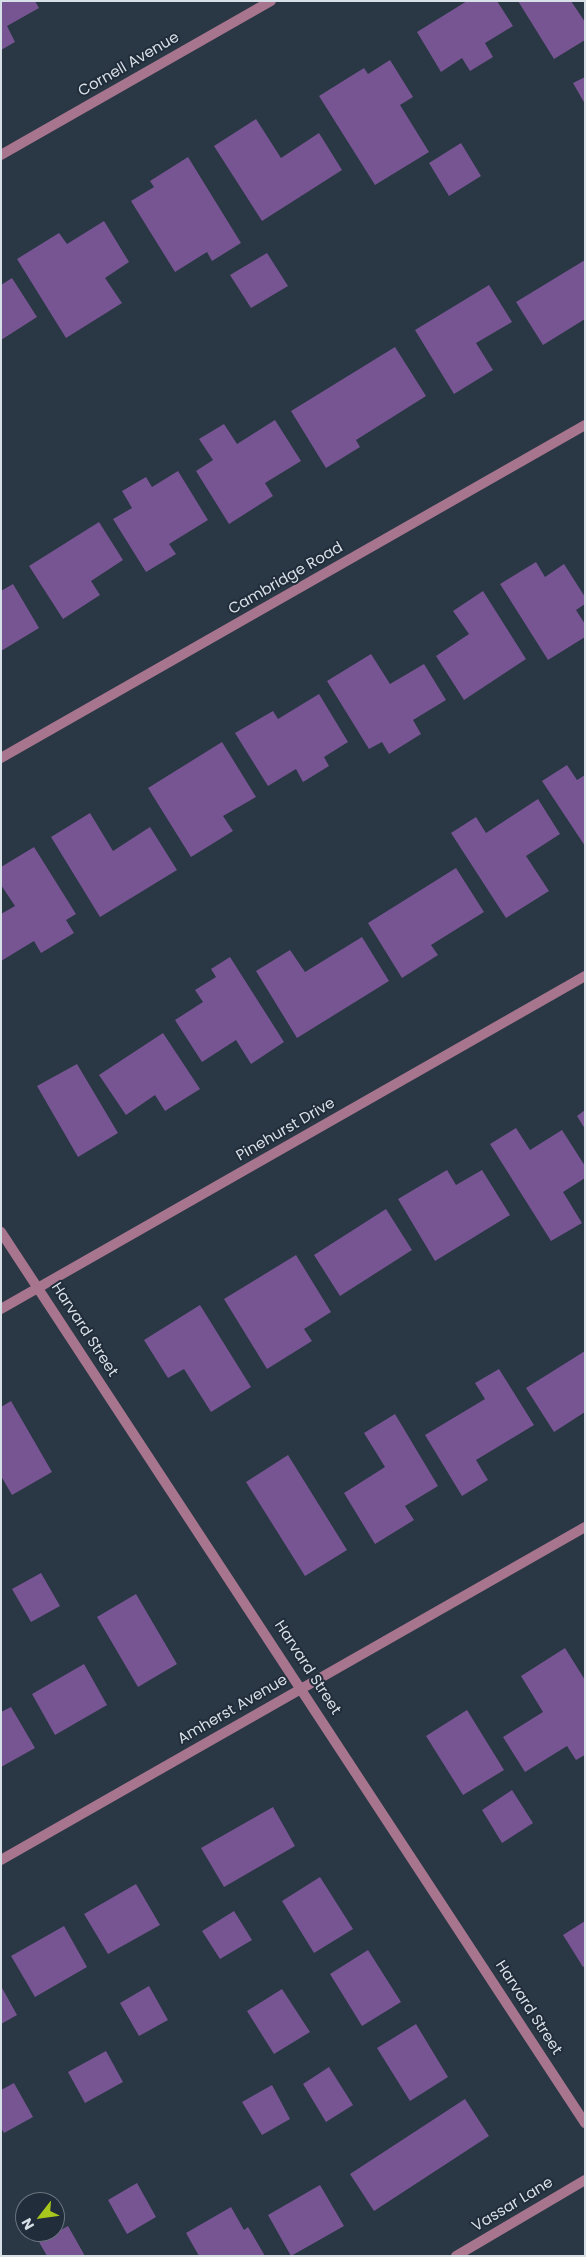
<!DOCTYPE html>
<style>
body{margin:0}
#map{position:relative;width:586px;height:2257px;overflow:hidden;background:#2a3744;font-family:Poppins,sans-serif}
canvas{display:block}
.frame{position:absolute;inset:0;border:2px solid #d7dfe7;pointer-events:none}
.north{position:absolute;left:15px;top:2192px;width:50px;height:50px;box-sizing:border-box;background:#212d3a;border:1px solid #6a747f;border-radius:50%;rotate:240deg;font-size:14px;font-weight:700;line-height:20px;text-align:center;color:#d7dfe7}
.north::after{content:'';display:block;margin:auto;width:18px;height:22px;background:#a8c71c;clip-path:polygon(50% 0,100% 100%,50% 72%,0 100%)}
</style>
<div id="map">
<canvas width="586" height="2257"></canvas>
<div class="frame"></div>
<div class="north">N</div>
</div>
<script>
const ctx = document.querySelector('canvas').getContext('2d');
ctx.lineJoin = 'round';
function fill(path, color) {
  ctx.fillStyle = color;
  ctx.fill(path, 'evenodd');
}
function shape(rows) {
  const path = new Path2D();
  for (const r of rows) {
    path.moveTo(r[0], r[1]);
    for (let i = 2; i < r.length; i += 2) path.lineTo(r[i], r[i + 1]);
  }
  return path;
}
function strokePath(path, color, width, dash) {
  ctx.strokeStyle = color;
  ctx.lineWidth = width;
  ctx.lineCap = dash ? 'butt' : 'round';
  ctx.setLineDash(dash || []);
  ctx.stroke(path);
}
function drawText(font, color, halo, rows, align = 'center') {
  ctx.font = font + ' Poppins,sans-serif';
  ctx.lineWidth = 4;
  ctx.setLineDash([]);
  ctx.textBaseline = 'middle';
  ctx.strokeStyle = halo;
  ctx.fillStyle = color;
  for (const [text, x, y, turn = 0] of rows) {
    ctx.save();
    ctx.translate(x, y);
    ctx.rotate((+turn || 0) * Math.PI / 180);
    ctx.textAlign = isNaN(turn) ? turn : align;
    if (halo) ctx.strokeText(text, 0, 0);
    ctx.fillText(text, 0, 0);
    ctx.restore();
  }
}
fill(shape([
 [1,1,35,1,39,8,7,26,15,42,1,50],
 [467,1,497,1,513,26,485,43,493,57,470,71,462,58,441,72,417,32],
 [518,1,571,1,585,22,585,40,554,59],
 [390,60,413,97,400,105,429,152,375,185,319,96,364,68,368,74],
 [585,77,585,104,573,83],
 [256,119,281,158,319,133,342,170,262,221,214,146],
 [461,143,481,176,449,196,429,163],
 [188,157,241,243,212,261,207,252,175,272,131,201,154,187,150,181],
 [104,221,129,262,105,278,122,303,66,338,17,259,59,233,67,244],
 [267,253,288,286,251,308,230,275],
 [585,260,585,319,543,345,516,302],
 [12,278,37,317,1,340,1,285],
 [489,285,512,322,476,343,493,370,454,394,415,330],
 [395,347,426,396,356,440,360,447,326,468,291,411],
 [275,420,301,461,265,483,273,496,229,524,196,471,213,460,199,439,224,424,237,444],
 [178,471,208,520,169,544,176,554,146,572,113,519,132,508,122,491,146,477,152,487],
 [99,522,123,560,91,581,100,595,63,619,29,566],
 [536,562,545,577,564,564,585,597,585,604,576,610,585,624,585,637,548,660,500,584],
 [13,584,39,628,1,651,1,591],
 [483,591,526,659,464,700,436,656,469,634,453,611],
 [371,654,390,684,424,664,446,700,413,720,421,734,389,754,382,742,369,749,327,681],
 [319,694,348,742,324,757,329,766,303,782,296,769,268,786,235,733,273,711,278,719],
 [222,742,256,797,223,816,233,831,191,857,148,788],
 [567,765,577,780,585,775,585,846,542,781],
 [538,799,560,834,526,856,549,891,506,918,451,833,476,817,486,833],
 [90,813,113,851,150,827,177,870,100,917,51,837],
 [34,847,76,914,66,920,74,933,41,953,34,941,1,961,1,914,15,906,1,885,1,867],
 [456,868,484,912,431,945,438,955,402,978,368,923],
 [362,937,389,981,297,1038,256,971,290,950,305,972],
 [230,957,284,1042,251,1064,236,1040,202,1062,175,1020,203,1002,195,990,216,977,211,969],
 [163,1033,200,1089,165,1111,155,1095,126,1115,99,1075],
 [77,1064,118,1133,78,1157,37,1086],
 [585,1110,585,1129,577,1116],
 [516,1128,530,1150,562,1130,585,1166,585,1178,563,1192,582,1223,551,1241,490,1144],
 [447,1170,456,1185,482,1170,510,1215,435,1261,398,1199],
 [386,1209,412,1250,340,1296,314,1255],
 [296,1255,331,1312,304,1329,312,1341,267,1369,224,1299],
 [200,1305,251,1387,211,1412,184,1369,168,1378,144,1340],
 [585,1351,585,1412,554,1432,526,1388],
 [499,1369,534,1425,476,1460,488,1480,462,1496,425,1435,485,1399,475,1383],
 [11,1401,52,1472,12,1495,1,1476,1,1407],
 [395,1414,438,1486,405,1506,414,1520,375,1544,344,1493,385,1467,364,1433],
 [288,1455,347,1550,305,1576,246,1482],
 [41,1573,60,1606,31,1622,12,1589],
 [136,1594,177,1664,138,1687,97,1617],
 [565,1648,585,1680,585,1755,576,1760,567,1746,525,1772,503,1737,543,1712,521,1676],
 [84,1664,107,1705,55,1735,32,1694],
 [11,1707,35,1748,1,1767,1,1712],
 [467,1710,504,1770,463,1795,426,1736],
 [512,1790,533,1823,502,1843,482,1810],
 [273,1807,295,1846,224,1887,201,1848],
 [320,1877,353,1929,314,1953,282,1901],
 [136,1884,160,1925,108,1954,84,1914],
 [234,1911,252,1940,220,1959,202,1931],
 [585,1921,585,1966,583,1967,563,1935],
 [64,1926,87,1967,35,1997,11,1956],
 [368,1950,401,2002,362,2026,330,1974],
 [1,1986,17,2015,1,2024],
 [149,1986,168,2020,139,2036,120,2003],
 [282,1989,310,2032,274,2054,247,2011],
 [416,2024,448,2077,410,2101,377,2048],
 [106,2051,123,2082,85,2103,68,2072],
 [329,2067,353,2105,326,2122,303,2084],
 [14,2083,33,2117,4,2133,1,2128,1,2090],
 [272,2085,290,2119,262,2135,242,2102],
 [465,2099,489,2136,374,2211,350,2174],
 [137,2183,156,2217,127,2234,108,2200],
 [320,2185,344,2226,291,2256,268,2215],
 [231,2207,244,2230,248,2227,265,2256,199,2256,186,2233],
 [68,2226,85,2256,47,2256,39,2242]
]), '#775592');
strokePath(shape([
 [1,155,271,1],
 [1,758,585,425],
 [1,1232,585,2123],
 [1,1309,585,976],
 [1,1860,585,1527],
 [456,2256,585,2180]
]), '#a8758e', 10);
drawText('15px', '#d7dfe7', '#212d3a', [
 ["Cornell Avenue",129,65,-30],
 ["Cambridge Road",286,579,-30],
 ["Pinehurst Drive",286,1130,-30],
 ["Harvard Street",84,1330,57],
 ["Harvard Street",307,1668,57],
 ["Amherst Avenue",233,1710,-30],
 ["Harvard Street",528,2008,57],
 ["Vassar Lane",513,2205,-31]
]);
</script>
